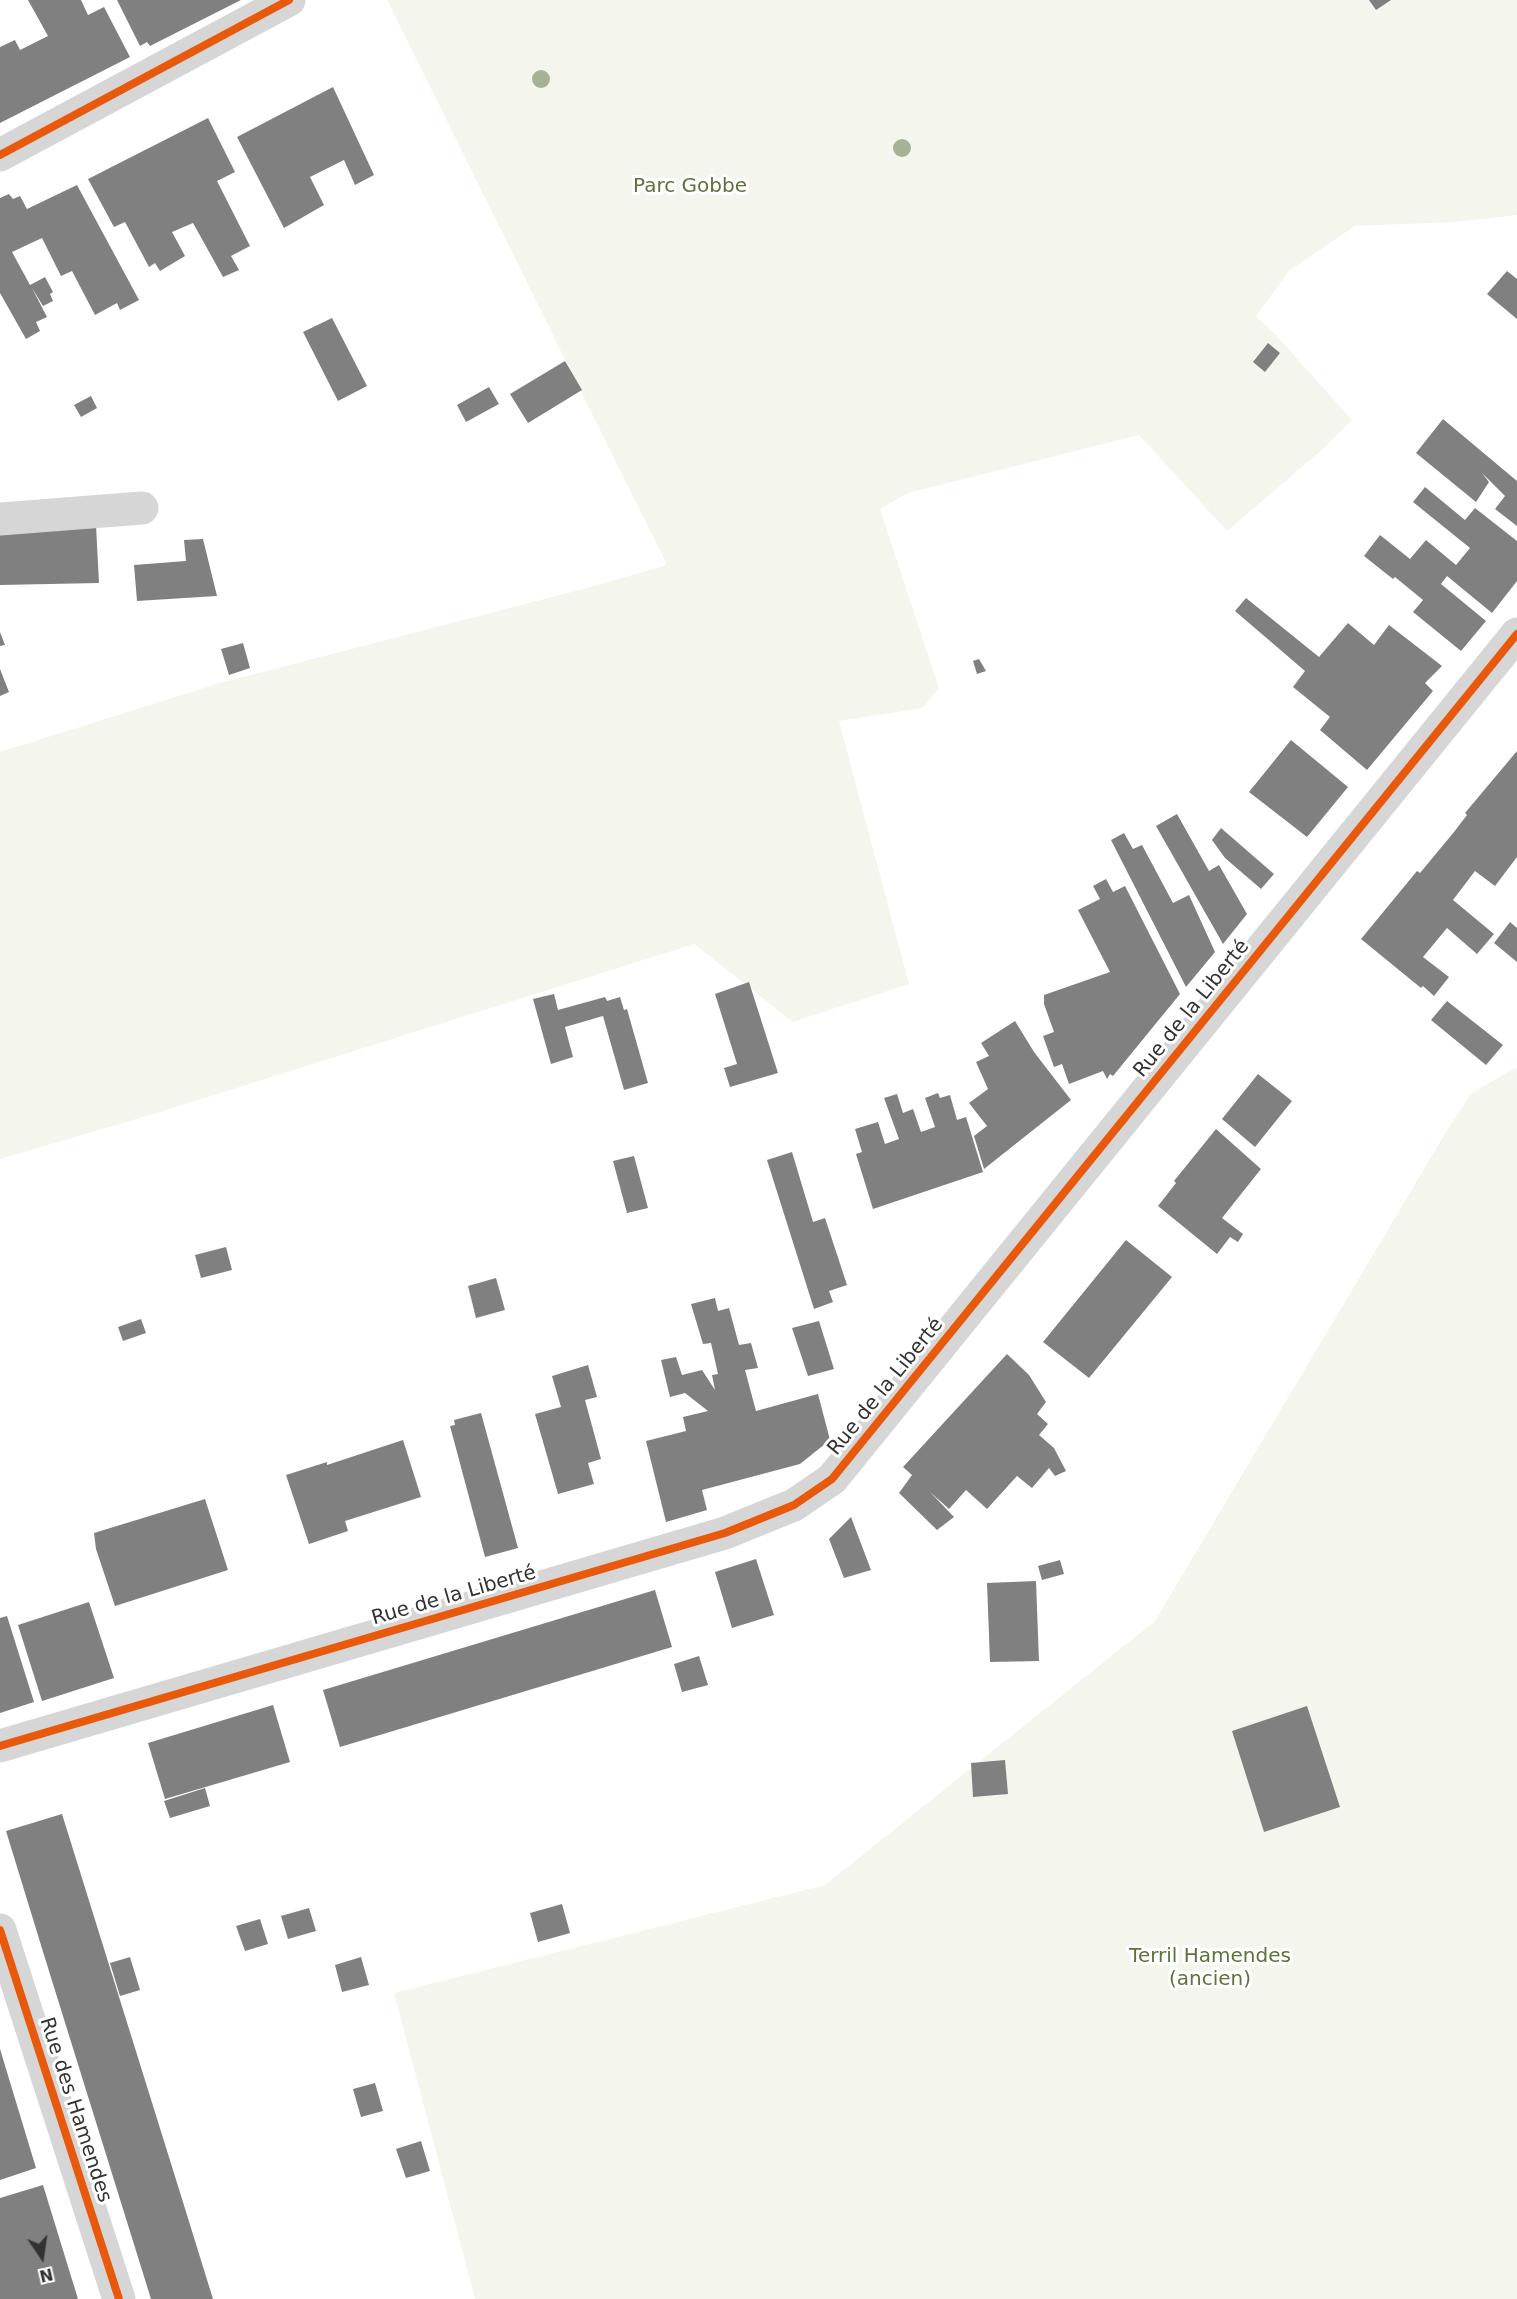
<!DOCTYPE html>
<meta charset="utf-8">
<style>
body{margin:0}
#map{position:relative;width:1517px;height:2299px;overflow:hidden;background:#fff;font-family:"DejaVu Sans",sans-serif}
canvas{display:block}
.north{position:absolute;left:12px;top:2227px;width:60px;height:60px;-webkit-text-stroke:4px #fff;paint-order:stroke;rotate:167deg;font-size:16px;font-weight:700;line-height:24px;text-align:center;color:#323232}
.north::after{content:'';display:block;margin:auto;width:21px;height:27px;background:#323232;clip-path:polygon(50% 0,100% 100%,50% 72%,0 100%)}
</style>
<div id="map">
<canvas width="1517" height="2299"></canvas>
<div class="north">N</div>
</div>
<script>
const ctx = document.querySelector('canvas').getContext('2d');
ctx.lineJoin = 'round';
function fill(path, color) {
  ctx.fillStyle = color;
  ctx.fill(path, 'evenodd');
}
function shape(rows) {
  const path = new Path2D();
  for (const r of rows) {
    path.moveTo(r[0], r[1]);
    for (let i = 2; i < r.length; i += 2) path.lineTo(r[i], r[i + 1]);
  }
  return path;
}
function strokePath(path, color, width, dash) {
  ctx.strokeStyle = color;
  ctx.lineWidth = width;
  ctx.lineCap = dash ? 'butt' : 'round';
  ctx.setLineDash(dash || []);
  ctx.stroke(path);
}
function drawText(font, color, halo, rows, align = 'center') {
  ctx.font = font + ' "DejaVu Sans",sans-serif';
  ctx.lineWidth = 6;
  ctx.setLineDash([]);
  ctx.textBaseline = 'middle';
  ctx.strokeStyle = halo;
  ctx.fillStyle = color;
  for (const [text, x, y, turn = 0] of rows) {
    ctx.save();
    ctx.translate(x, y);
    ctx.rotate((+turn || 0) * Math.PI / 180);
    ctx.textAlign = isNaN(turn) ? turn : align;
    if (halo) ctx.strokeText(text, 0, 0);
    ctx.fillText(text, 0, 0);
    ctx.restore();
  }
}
fill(shape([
 [387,0,1517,0,1517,215,1456,222,1355,226,1289,271,1256,316,1276,335,1352,420,1323,449,1227,531,1139,435,908,493,880,509,939,688,923,708,839,721,909,984,793,1022,694,944,157,1113,0,1159,0,752,220,683,587,588,667,565],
 [1517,1067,1517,2299,475,2299,394,1993,825,1885,1155,1621,1449,1127,1472,1093]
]), '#f4f6ee');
fill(shape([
 [28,0,81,0,88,15,104,7,130,57,0,123,0,47,15,40,20,50,48,36],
 [117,0,241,0,150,46,147,42,140,46],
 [1369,0,1391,0,1376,10],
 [333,87,374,175,355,185,344,160,310,177,324,205,284,228,237,137],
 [208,118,235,172,217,181,250,246,231,256,239,270,223,277,193,223,172,232,185,256,160,271,155,263,149,267,125,222,114,227,88,179],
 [77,185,139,300,120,310,117,303,95,315,72,271,61,276,42,238,12,252,30,285,45,277,53,292,50,294,53,301,43,306,32,288,47,317,36,322,40,331,26,339,0,293,0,198,9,194,13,199,20,196,27,209],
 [1507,271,1517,279,1517,319,1487,294],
 [332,318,367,386,338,401,303,332],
 [1268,343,1280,353,1265,372,1253,362],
 [565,361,582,390,528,423,510,394],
 [489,387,499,404,466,422,457,405],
 [91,396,97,408,81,417,74,405],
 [1443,419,1517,481,1517,526,1495,509,1505,496,1482,473,1489,482,1476,502,1416,453],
 [1425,487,1465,520,1475,508,1517,541,1517,581,1492,613,1447,576,1441,584,1486,621,1461,651,1413,612,1423,600,1395,577,1393,579,1364,556,1380,535,1410,559,1426,540,1456,565,1470,548,1413,502],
 [96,525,99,583,0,585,0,526],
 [203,539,217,596,137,601,134,565,186,561,184,540],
 [1246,598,1319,657,1348,623,1374,645,1389,625,1442,666,1425,683,1433,691,1367,770,1320,730,1330,717,1293,687,1305,671,1235,611],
 [0,632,5,645,0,646],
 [243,643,250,668,229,675,221,649],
 [979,659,986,671,977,674,973,661],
 [0,669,9,692,0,696],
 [1291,740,1348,787,1307,837,1249,792],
 [1517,751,1517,857,1495,886,1475,871,1453,900,1494,934,1477,954,1447,928,1423,957,1449,977,1434,996,1423,986,1421,988,1361,939,1417,871,1420,873,1454,832,1467,815,1465,813],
 [1177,814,1209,871,1219,865,1247,914,1223,944,1156,826],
 [1221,828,1274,874,1261,889,1225,858,1212,840],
 [1124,833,1133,849,1142,845,1173,903,1189,895,1215,952,1186,987,1111,840],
 [1106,879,1113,892,1125,886,1180,994,1113,1076,1110,1074,1107,1079,1103,1071,1069,1084,1062,1064,1054,1067,1043,1036,1054,1032,1044,1004,1044,995,1110,972,1078,910,1100,899,1093,886],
 [1510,922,1517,928,1517,962,1494,943],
 [749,982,778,1073,730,1087,724,1068,737,1064,715,994],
 [554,994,558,1010,605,997,607,1001,620,997,624,1010,627,1009,648,1083,624,1090,603,1016,565,1027,573,1057,551,1064,533,999],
 [1447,1001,1503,1045,1486,1065,1431,1020],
 [1015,1021,1034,1052,1071,1100,984,1169,974,1136,987,1126,969,1103,988,1089,976,1062,989,1056,981,1043],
 [1258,1074,1292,1101,1255,1147,1222,1119],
 [938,1093,940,1098,950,1095,957,1120,966,1117,983,1172,873,1209,856,1154,862,1152,855,1129,878,1122,885,1144,899,1139,884,1098,897,1094,903,1113,913,1109,921,1132,935,1127,925,1098],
 [1216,1129,1261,1169,1222,1218,1243,1234,1238,1242,1230,1237,1217,1254,1158,1206,1176,1183,1174,1181],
 [792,1152,813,1222,825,1218,847,1285,829,1291,833,1302,814,1309,767,1160],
 [634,1156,648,1208,627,1213,613,1161],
 [1126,1240,1172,1277,1089,1378,1043,1342],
 [226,1247,232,1270,201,1278,195,1255],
 [496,1278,505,1310,476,1318,468,1286],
 [715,1298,718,1311,729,1308,739,1345,751,1343,758,1368,745,1370,756,1411,818,1394,830,1440,800,1464,702,1490,707,1510,666,1522,646,1441,686,1431,683,1417,708,1411,685,1393,670,1397,661,1360,676,1357,682,1375,702,1370,715,1390,712,1375,718,1374,711,1343,703,1344,691,1304],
 [141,1319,146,1333,123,1341,118,1327],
 [819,1321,834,1369,808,1376,792,1328],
 [1007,1354,1029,1375,1046,1402,1037,1414,1048,1424,1039,1435,1054,1448,1066,1471,1055,1476,1049,1468,1032,1488,1017,1476,987,1509,966,1490,949,1509,930,1492,954,1517,937,1530,899,1493,912,1475,903,1467],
 [588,1365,597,1397,585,1400,601,1459,588,1463,594,1484,558,1494,535,1414,561,1407,552,1376],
 [481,1413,518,1548,485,1557,450,1426,455,1425,454,1420],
 [403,1440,421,1497,345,1521,348,1531,309,1544,286,1475,327,1462,327,1465],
 [205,1499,228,1570,115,1606,96,1549,94,1533],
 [851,1517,871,1570,844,1578,829,1539],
 [756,1559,774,1615,732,1628,715,1572],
 [1060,1560,1064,1574,1042,1580,1038,1566],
 [1036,1581,1039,1661,990,1662,987,1583],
 [655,1590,672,1647,340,1747,323,1690],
 [89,1602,114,1678,42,1701,18,1625],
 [7,1616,34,1702,0,1713,0,1618],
 [699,1656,708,1685,682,1692,674,1664],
 [273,1705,290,1762,165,1799,148,1743],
 [1307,1706,1340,1807,1264,1832,1232,1731],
 [1005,1760,1008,1794,973,1797,971,1763],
 [205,1788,210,1806,170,1818,164,1801],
 [62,1814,178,2186,213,2299,151,2299,44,1955,6,1831],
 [562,1904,570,1933,538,1942,530,1913],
 [309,1908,316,1931,288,1939,281,1916],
 [260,1919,268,1944,245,1951,236,1926],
 [130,1957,140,1990,120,1996,110,1963],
 [361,1957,369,1985,342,1992,335,1965],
 [0,2049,36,2168,0,2180],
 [375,2083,383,2111,361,2117,353,2089],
 [421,2141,430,2171,406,2178,396,2149],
 [43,2185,78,2299,0,2299,0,2198]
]), '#808080');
strokePath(shape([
 [0,155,289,0],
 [0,519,142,508],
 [0,1746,725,1533,794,1505,832,1479,1517,634],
 [0,1930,119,2299]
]), '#d6d6d6', 33);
strokePath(shape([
 [0,155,289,0],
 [0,1746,725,1533,794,1505,832,1479,1517,634],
 [0,1930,119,2299]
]), '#e8590c', 8);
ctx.fillStyle = '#a7b194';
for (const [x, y] of [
 [541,79],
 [902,148]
]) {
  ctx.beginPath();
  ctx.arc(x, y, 9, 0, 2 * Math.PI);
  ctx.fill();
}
drawText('20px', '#5f713c', '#fff', [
 ["Parc Gobbe",690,187],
 ["Terril Hamendes",1210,1957],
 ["(ancien)",1210,1980]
]);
drawText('20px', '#323232', '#fff', [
 ["Rue de la Liberté",1192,1009,-51],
 ["Rue de la Liberté",886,1387,-51],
 ["Rue de la Liberté",454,1596,-16],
 ["Rue des Hamendes",75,2110,72]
]);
</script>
